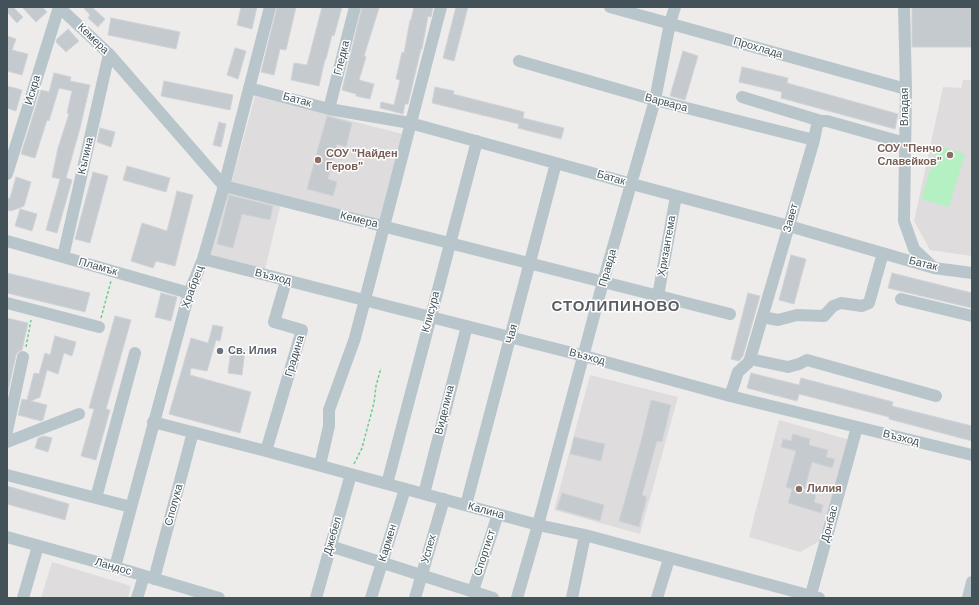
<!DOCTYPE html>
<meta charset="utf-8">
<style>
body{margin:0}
#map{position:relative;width:979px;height:605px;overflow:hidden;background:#eeebeb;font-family:Arial,sans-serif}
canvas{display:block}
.frame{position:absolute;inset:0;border:8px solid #435259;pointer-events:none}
</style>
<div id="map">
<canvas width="979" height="605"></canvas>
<div class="frame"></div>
</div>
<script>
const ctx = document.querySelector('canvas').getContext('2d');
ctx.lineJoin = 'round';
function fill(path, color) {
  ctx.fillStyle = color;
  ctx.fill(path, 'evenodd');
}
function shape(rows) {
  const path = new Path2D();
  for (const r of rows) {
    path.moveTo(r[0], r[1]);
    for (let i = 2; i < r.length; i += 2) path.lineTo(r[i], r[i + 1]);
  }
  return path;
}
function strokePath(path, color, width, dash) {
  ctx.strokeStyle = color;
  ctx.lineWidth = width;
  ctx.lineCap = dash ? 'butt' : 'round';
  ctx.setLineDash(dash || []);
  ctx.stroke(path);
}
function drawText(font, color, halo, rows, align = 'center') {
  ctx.font = font + ' Arial,sans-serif';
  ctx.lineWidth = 3;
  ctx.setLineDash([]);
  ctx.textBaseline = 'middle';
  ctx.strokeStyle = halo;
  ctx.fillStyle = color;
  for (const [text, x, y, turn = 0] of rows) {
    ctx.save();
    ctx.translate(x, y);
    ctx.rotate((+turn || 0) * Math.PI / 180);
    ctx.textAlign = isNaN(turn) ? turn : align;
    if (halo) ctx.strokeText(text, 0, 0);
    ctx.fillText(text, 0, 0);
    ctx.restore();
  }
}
fill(shape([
 [963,80,972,80,972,256,930,250,914,221,943,87,961,88],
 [255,96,406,135,381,221,231,184],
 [225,187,281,202,264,274,205,258],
 [590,375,678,397,640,534,554,510],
 [779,420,850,440,825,538,800,552,749,537],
 [52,562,131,586,128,598,41,598]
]), '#dfdcde');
fill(shape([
 [938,146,965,154,949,207,921,199]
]), '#b5f0c3');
const building = shape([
 [7,7,13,7,23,17,17,23,7,12,7,7],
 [22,7,42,7,47,12,36,22,22,7],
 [83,7,92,7,105,19,98,27,88,18,90,15,83,7],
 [241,7,257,7,252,29,237,25,241,7],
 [277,7,296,7,286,50,280,49,274,75,261,72,277,7],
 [322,7,342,7,334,36,332,35,326,59,325,59,319,86,291,80,294,63,307,65,322,7],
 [362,7,379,8,364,56,366,57,359,80,374,84,370,99,356,96,356,94,342,90,362,7],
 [414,7,433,7,431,17,428,16,422,49,421,49,408,104,405,104,403,114,380,108,381,102,394,105,400,80,396,79,402,52,404,53,410,20,411,20,414,7],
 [456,7,468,7,454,61,443,58,456,7],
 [912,7,972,7,972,47,912,47,912,7],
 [111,18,180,32,176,49,108,35,111,18],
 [68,29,79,41,66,52,56,42,57,39,68,29],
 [7,36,16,39,12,50,28,54,22,75,7,71,7,36],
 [235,48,246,51,238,79,227,75,235,48],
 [683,51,698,56,685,100,670,96,683,51],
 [742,67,788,78,787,83,898,114,895,129,781,98,782,92,739,82,742,67],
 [54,73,71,77,70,81,90,85,80,128,66,178,72,180,57,233,46,230,60,179,52,177,58,148,69,114,67,113,72,91,59,88,49,121,47,120,35,158,21,154,41,90,49,92,54,73],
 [164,81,233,95,230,110,161,96,164,81],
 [7,86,22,90,16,111,7,108,7,86],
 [435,87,454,91,453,94,524,112,523,118,564,128,561,139,518,128,519,124,432,103,435,87],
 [327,116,352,123,346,147,337,144,328,179,337,182,333,196,307,189,327,116],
 [219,122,226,124,221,147,213,145,219,122],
 [100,128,115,132,111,147,97,142,100,128],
 [127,166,170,178,166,192,123,180,127,166],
 [93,172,108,176,90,243,75,239,93,172],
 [16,177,31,182,24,206,11,211,7,210,7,199,10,198,16,177],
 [177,191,193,195,175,266,156,261,153,268,131,261,142,223,167,231,177,191],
 [229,195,273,206,270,220,242,214,233,248,217,244,229,195],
 [20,209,37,214,32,231,15,226,20,209],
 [791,255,806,259,794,304,779,300,791,255],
 [7,273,90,293,85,312,7,293,7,273],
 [892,273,972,293,972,308,888,288,892,273],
 [161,293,177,297,171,321,155,317,161,293],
 [748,293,760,296,743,356,739,361,731,359,748,293],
 [115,316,131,320,106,409,110,410,96,460,81,456,94,409,89,408,115,316],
 [7,318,28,323,22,350,18,352,16,355,7,396,7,318],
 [213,325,223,327,220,341,216,340,207,371,191,368,190,375,251,392,240,433,169,414,191,338,208,343,213,325],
 [55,336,76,342,72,356,64,353,58,374,47,370,40,397,31,401,47,405,43,420,41,421,18,415,22,399,27,400,34,373,39,374,45,353,50,355,55,336],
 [231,348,245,350,242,375,228,373,231,348],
 [751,373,799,385,801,378,893,402,892,406,972,426,972,441,889,419,889,417,799,394,797,401,747,388,751,373],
 [651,400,671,405,662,442,657,441,642,495,647,497,639,527,619,521,642,438,651,400],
 [793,434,810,439,809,445,828,450,826,457,835,459,832,468,812,462,804,492,816,495,814,502,823,505,821,513,788,503,792,489,786,487,796,451,781,447,783,439,791,441,793,434],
 [44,436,52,438,48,452,35,448,38,438,44,436],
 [574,437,605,444,601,461,570,454,574,437],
 [7,486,69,504,65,520,7,504,7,486],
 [562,493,604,505,600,521,557,509,562,493]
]);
fill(building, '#c5cacf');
strokePath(building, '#cfd3d8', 1);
strokePath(shape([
 [101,318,111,281],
 [26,347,31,320],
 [354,464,362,448,374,403,376,386,381,368]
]), '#6ccf8f', 1.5, [3, 2]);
strokePath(shape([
 [59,7,109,54,224,186,730,314],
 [610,7,906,89],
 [904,7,906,89,904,221,914,249,932,266],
 [519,61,655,100,814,140],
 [249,88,329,109,410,123,632,184,789,226,934,268,972,273],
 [742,97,821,121],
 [329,109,355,7],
 [7,174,59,7],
 [7,241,189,293],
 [63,257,109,54],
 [203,259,584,356,730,396,972,455],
 [658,296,676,196],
 [901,299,972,316],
 [7,303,99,327],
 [762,317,778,320,797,315,824,316,833,306,841,303,862,306,869,303,883,253],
 [750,359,788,367,799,364,807,360,936,396],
 [730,396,738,372,748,363,750,359,814,140,817,125,821,121,827,121,905,143],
 [153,422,266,451,538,525,585,535,819,598],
 [7,431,23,357],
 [7,442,79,414],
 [266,451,302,330,274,322,286,281],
 [320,465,329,426,329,410,355,338,441,7],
 [7,475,131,507],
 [387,484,477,141],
 [424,494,467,326],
 [96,498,135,353],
 [466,505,556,163],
 [7,537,115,567,219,598],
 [330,546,493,598],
 [115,567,189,293,203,259,224,186,270,7],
 [154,579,193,432],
 [473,591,498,514],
 [23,598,38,546],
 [137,598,144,576],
 [316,598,351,474],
 [371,598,405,489],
 [415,598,444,499],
 [517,598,538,525,603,282,655,100,670,23,675,7],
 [572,598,585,535],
 [657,598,669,559],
 [810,598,857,427],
 [968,598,972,582]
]), '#b8c6cc', 12);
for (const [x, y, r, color] of [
 [950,155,4,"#8d6e63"],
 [318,160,4,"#8d6e63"],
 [220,351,4,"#6b7280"],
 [799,489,4,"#8d6e63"]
]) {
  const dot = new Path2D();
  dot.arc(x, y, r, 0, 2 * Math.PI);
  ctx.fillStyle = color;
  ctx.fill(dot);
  strokePath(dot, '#fff', 1.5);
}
drawText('11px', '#435259', '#fff', [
 ["Кемера",93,39,44],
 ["Прохлада",758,48,16],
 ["Гледка",342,58,-76],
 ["Искра",33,90,-73],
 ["Батак",297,100,15],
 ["Варвара",666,103,15],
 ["Владая",905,107,-90],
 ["Къпина",86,156,-77],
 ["Батак",611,178,16],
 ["Завет",791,218,-74],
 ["Кемера",359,220,14],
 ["Хризантема",667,246,-80],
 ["Батак",923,264,14],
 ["Пламък",98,267,16],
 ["Правда",608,268,-74],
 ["Възход",273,277,14],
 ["Храбрец",193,287,-70],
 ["Клисура",431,312,-75],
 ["Чая",512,334,-76],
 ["Градина",295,356,-73],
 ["Възход",587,357,15],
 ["Виделина",445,410,-76],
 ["Възход",901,438,14],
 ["Сполука",174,505,-75],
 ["Калина",486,511,15],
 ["Донбас",830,524,-75],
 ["Джебел",333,536,-74],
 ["Кармен",388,543,-73],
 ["Успех",429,549,-74],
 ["Спортист",485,553,-72],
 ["Ландос",113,567,16]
]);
drawText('bold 11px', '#785e54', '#fff', [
 ["СОУ \"Пенчо",942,149,"right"],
 ["Славейков\"",942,162,"right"],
 ["СОУ \"Найден",326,154],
 ["Геров\"",326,167],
 ["Лилия",807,489]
], 'left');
drawText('bold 11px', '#5b616d', '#fff', [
 ["Св. Илия",228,351]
], 'left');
ctx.letterSpacing = '1px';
drawText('bold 15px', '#585d61', '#fff', [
 ["СТОЛИПИНОВО",616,307]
]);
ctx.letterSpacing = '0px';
</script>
